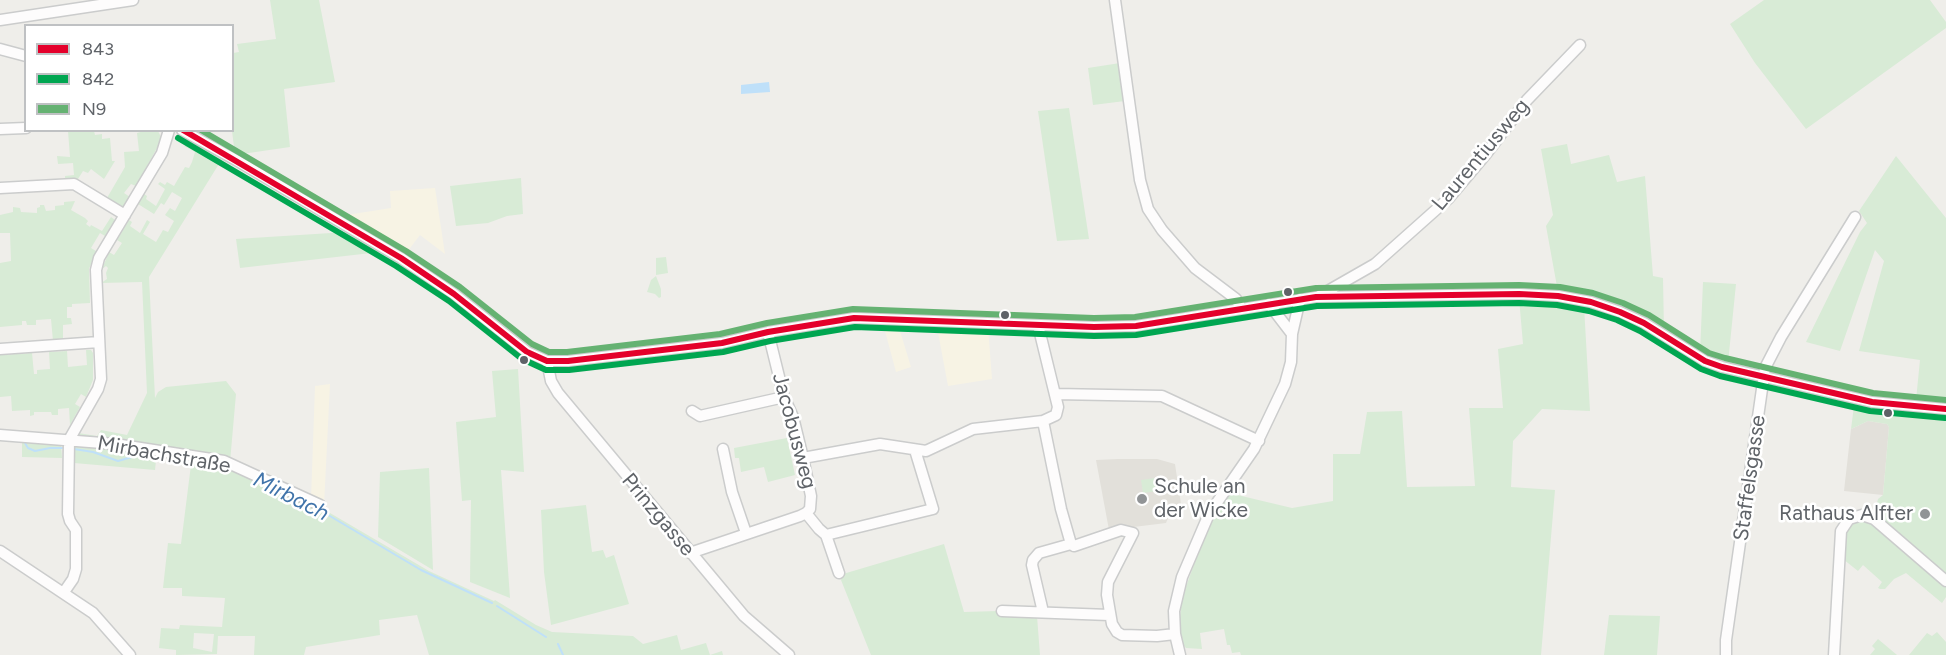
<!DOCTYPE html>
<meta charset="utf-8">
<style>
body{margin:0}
#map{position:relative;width:1946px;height:655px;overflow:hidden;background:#efeeea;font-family:Figtree,sans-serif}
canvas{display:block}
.legend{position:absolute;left:24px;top:24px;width:210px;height:108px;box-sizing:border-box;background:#fff;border:2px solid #bfc1c3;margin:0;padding:8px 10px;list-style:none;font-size:18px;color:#5f6368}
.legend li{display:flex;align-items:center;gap:12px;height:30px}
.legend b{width:30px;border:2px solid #bfc1c3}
</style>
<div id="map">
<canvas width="1946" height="655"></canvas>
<ul class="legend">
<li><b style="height:8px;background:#e4002b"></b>843</li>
<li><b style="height:8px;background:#00a651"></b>842</li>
<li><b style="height:8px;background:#65b272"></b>N9</li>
</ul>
</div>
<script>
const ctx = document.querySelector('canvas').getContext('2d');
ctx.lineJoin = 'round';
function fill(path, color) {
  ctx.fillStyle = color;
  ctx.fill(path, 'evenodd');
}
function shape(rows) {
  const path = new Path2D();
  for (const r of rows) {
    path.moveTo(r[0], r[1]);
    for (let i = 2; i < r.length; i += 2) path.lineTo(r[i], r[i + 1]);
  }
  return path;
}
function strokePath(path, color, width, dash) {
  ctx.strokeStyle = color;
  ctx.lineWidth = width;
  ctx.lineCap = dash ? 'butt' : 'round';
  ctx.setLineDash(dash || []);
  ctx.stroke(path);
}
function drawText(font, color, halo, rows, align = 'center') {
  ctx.font = font + ' Figtree,sans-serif';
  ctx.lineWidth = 5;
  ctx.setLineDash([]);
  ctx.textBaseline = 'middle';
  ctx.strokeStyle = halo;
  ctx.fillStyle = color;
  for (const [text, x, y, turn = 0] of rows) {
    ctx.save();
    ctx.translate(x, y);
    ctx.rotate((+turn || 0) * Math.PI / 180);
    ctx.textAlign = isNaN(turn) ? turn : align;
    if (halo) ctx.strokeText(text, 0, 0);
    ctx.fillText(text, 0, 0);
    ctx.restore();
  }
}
fill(shape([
 [435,188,445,254,420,235,404,256,340,216,391,208,390,191],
 [937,327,988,327,992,379,948,386],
 [885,331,900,331,911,367,896,372],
 [330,384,324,506,311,499,315,386]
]), '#f7f3e4');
fill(shape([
 [1868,421,1887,424,1889,427,1883,495,1844,491,1851,429],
 [1118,459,1157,459,1175,464,1181,504,1173,506,1166,523,1109,530,1096,460]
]), '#e2e0da');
fill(shape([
 [270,0,319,0,335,82,284,89,290,147,235,155,232,131,233,53,239,52,237,44,276,39],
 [1764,0,1930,0,1946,22,1946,28,1806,129,1755,63,1730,24],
 [1120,63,1125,101,1093,105,1088,68],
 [1069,108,1089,239,1057,241,1038,111],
 [68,131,94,131,95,135,102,134,102,139,110,138,112,161,115,161,104,179,91,169,88,173,83,171,78,179,65,180,65,176,74,175,73,163,58,164,57,156,70,157],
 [144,131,158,131,162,139,136,186,131,184,124,193,130,197,123,207,107,198,125,167,124,152,139,151,137,133],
 [190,143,222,159,149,277,155,398,158,392,166,387,226,381,236,394,230,462,78,437,78,433,97,436,101,430,127,435,147,393,142,282,101,283,107,279,106,273,108,268,106,266,102,269,109,252,114,255,122,243,117,240,129,220,132,222,130,226,140,233,147,220,150,222,143,234,156,242,163,230,168,232,174,221,165,215,170,208,175,211,182,198,172,192,164,205,161,203,154,214,138,204,144,194,147,196,146,199,156,206,165,189,158,184,160,182,165,185,167,182,174,186,185,167,189,168,192,162,195,152,184,146],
 [1567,144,1571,164,1609,155,1617,182,1645,176,1653,276,1663,278,1664,331,1558,292,1546,226,1553,215,1541,149],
 [1896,156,1946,218,1946,401,1916,400,1920,360,1859,351,1884,261,1875,250,1840,351,1806,342,1860,232,1867,223,1859,211],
 [521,178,523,214,507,216,488,223,456,226,450,186],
 [75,201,71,210,85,218,88,221,86,224,90,227,91,225,102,231,111,217,115,220,105,236,100,233,91,248,96,251,89,269,90,303,72,304,72,307,67,307,67,318,71,318,72,324,63,325,63,340,53,341,51,319,36,320,36,325,27,325,26,321,22,321,22,325,0,327,0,263,11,261,10,233,0,233,0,215,13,212,13,207,20,208,21,212,37,213,37,208,40,207,40,205,44,205,46,211,55,210,55,206,64,205,64,202],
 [347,232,380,252,240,268,236,239],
 [666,257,668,273,656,275,656,258],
 [656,276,661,289,661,297,659,298,655,294,647,292,651,280],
 [1703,282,1736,284,1728,363,1700,353],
 [1519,298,1584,306,1590,411,1542,409,1513,441,1511,487,1555,490,1541,655,1241,655,1240,652,1232,653,1230,645,1227,645,1224,629,1200,633,1202,649,1186,648,1183,645,1179,627,1182,598,1203,539,1216,511,1229,493,1292,508,1333,501,1333,454,1360,454,1367,412,1402,411,1407,487,1475,486,1469,408,1503,408,1498,349,1523,344],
 [86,350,91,350,93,353,93,380,86,397,81,394,75,404,80,407,70,425,69,408,58,409,58,415,52,415,51,412,34,412,34,415,30,416,30,410,12,411,11,396,0,397,0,355,32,353,34,374,37,374,37,370,50,369,49,352,67,351,68,367,87,365],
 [518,369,524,472,501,470,510,598,470,582,471,500,462,501,456,422,496,417,492,371],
 [1854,406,1886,413,1916,414,1946,420,1946,597,1942,603,1906,573,1894,579,1885,589,1880,589,1878,588,1882,582,1863,565,1858,571,1843,559,1846,533,1854,523,1866,521,1874,515,1878,499,1883,495,1889,427,1887,424,1868,421,1851,429],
 [787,438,795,475,768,482,764,467,741,472,739,458,735,458,734,448],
 [22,439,61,444,62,458,22,457],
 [75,444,157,451,155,470,74,463],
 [192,457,228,464,318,506,429,571,494,601,495,600,536,625,552,632,633,636,643,644,677,635,681,650,706,643,710,655,722,651,723,655,429,655,417,615,379,620,380,635,306,647,304,655,254,655,255,636,218,636,217,654,176,655,176,650,159,648,161,628,179,629,180,625,222,627,225,598,182,596,182,588,163,588,168,543,181,544],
 [194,633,214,634,212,652,193,648],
 [429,468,433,570,378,537,380,472],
 [1163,477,1165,490,1143,493,1141,480],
 [586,505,592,552,603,550,606,558,614,555,629,604,551,625,544,572,541,510],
 [944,544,964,612,998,611,998,615,1037,616,1040,655,871,655,841,580,843,574],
 [1609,615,1660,616,1657,655,1604,655],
 [1937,632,1946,642,1946,655,1909,655,1927,633,1932,636],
 [1878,639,1897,655,1870,655,1875,649,1872,646]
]), '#d8ebd6');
fill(shape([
 [769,82,770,92,741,94,741,85]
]), '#bfe0f9');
strokePath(shape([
 [25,443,28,448,35,451,50,448,62,448],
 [74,449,93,452,118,461,146,453],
 [318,509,421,570,492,603],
 [497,606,546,637],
 [558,644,563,655]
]), '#bfe0f9', 2);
const minor = shape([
 [1115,0,1140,180,1148,209,1162,230,1195,268,1236,299,1241,308],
 [0,20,133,0],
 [0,49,26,56],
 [0,129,26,128],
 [182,130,236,160,401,258,454,294,527,352,547,361,568,361,722,343,768,332,854,318,1094,327,1136,326,1316,297,1519,294,1558,296,1591,302,1620,312,1644,323,1705,361,1722,367,1872,402,1946,409],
 [0,188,74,184,125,215],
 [1319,296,1375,264,1448,199,1486,154,1527,100,1580,45],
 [1269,304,1292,334],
 [1038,325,1058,407,1056,415,1043,421,1061,509,1071,544,1039,553,1033,560,1032,565,1043,612],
 [0,349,99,342],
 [547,361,551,381,558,393,744,616,789,655],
 [1055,394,1162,396,1259,441],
 [692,411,700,416,784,397],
 [0,435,115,444,224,461,320,505],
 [723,449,732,492,746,533],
 [803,458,880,444,926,451,973,429,1043,421],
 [806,513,819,529,826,535,839,573],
 [826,535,933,509,915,450],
 [1071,544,1074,546,1121,530,1133,533,1108,582,1107,595,1112,624,1117,632,1122,635,1157,636,1175,634],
 [0,551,93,613,130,655],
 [690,553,800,516,806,513,810,509,811,496,803,458,793,417,784,397,768,332],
 [64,592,73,579,76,569,76,530,70,521,68,514,69,440,98,389,101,379,96,270,99,258,162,153,169,130],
 [1002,611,1109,615],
 [1180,655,1175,634,1174,611,1182,577,1209,514,1254,449,1285,384,1291,362,1292,334,1300,299],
 [1726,655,1726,640,1765,368,1781,337,1855,217],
 [1834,655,1841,531,1849,519,1862,515,1874,519,1946,581]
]);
strokePath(minor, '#cbcccc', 13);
strokePath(minor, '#fdfcfc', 10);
strokePath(shape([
 [183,130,401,258,454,294,527,352,547,361,568,361,722,343,768,332,854,318,1094,327,1136,326,1316,297,1519,294,1558,296,1591,302,1620,312,1644,323,1705,361,1722,367,1872,402,1946,409]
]), '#e4002b', 6);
strokePath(shape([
 [178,138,396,266,449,301,522,359,546,370,569,370,723,352,770,341,855,327,1094,336,1136,335,1317,306,1519,303,1557,305,1589,311,1617,320,1640,331,1701,369,1720,376,1870,411,1945,418]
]), '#00a651', 6);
strokePath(shape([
 [201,130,406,251,460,287,532,344,549,352,567,352,720,334,767,323,853,309,1094,318,1135,317,1316,288,1519,285,1560,287,1593,293,1623,303,1649,315,1709,353,1725,358,1873,393,1946,400]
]), '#65b272', 6);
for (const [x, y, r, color] of [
 [1288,292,5,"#5f6368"],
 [1005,315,5,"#5f6368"],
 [524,360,5,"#5f6368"],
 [1888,413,5,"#5f6368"],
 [1142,499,6,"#919496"],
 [1925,514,6,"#919496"]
]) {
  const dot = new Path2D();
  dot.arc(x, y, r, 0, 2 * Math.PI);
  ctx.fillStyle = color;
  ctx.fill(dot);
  strokePath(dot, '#fff', 2);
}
drawText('21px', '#5f6368', '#fff', [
 ["Laurentiusweg",1481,155,-50],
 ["Jacobusweg",794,431,75],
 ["Mirbachstraße",164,455,10],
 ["Staffelsgasse",1750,478,-82],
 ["Prinzgasse",658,515,50]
]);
drawText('21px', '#5f6368', '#fff', [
 ["Schule an",1154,487],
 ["der Wicke",1154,511],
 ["Rathaus Alfter",1913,514,"right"]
], 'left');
drawText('italic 22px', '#4174aa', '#fff', [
 ["Mirbach",291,497,27]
]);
</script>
